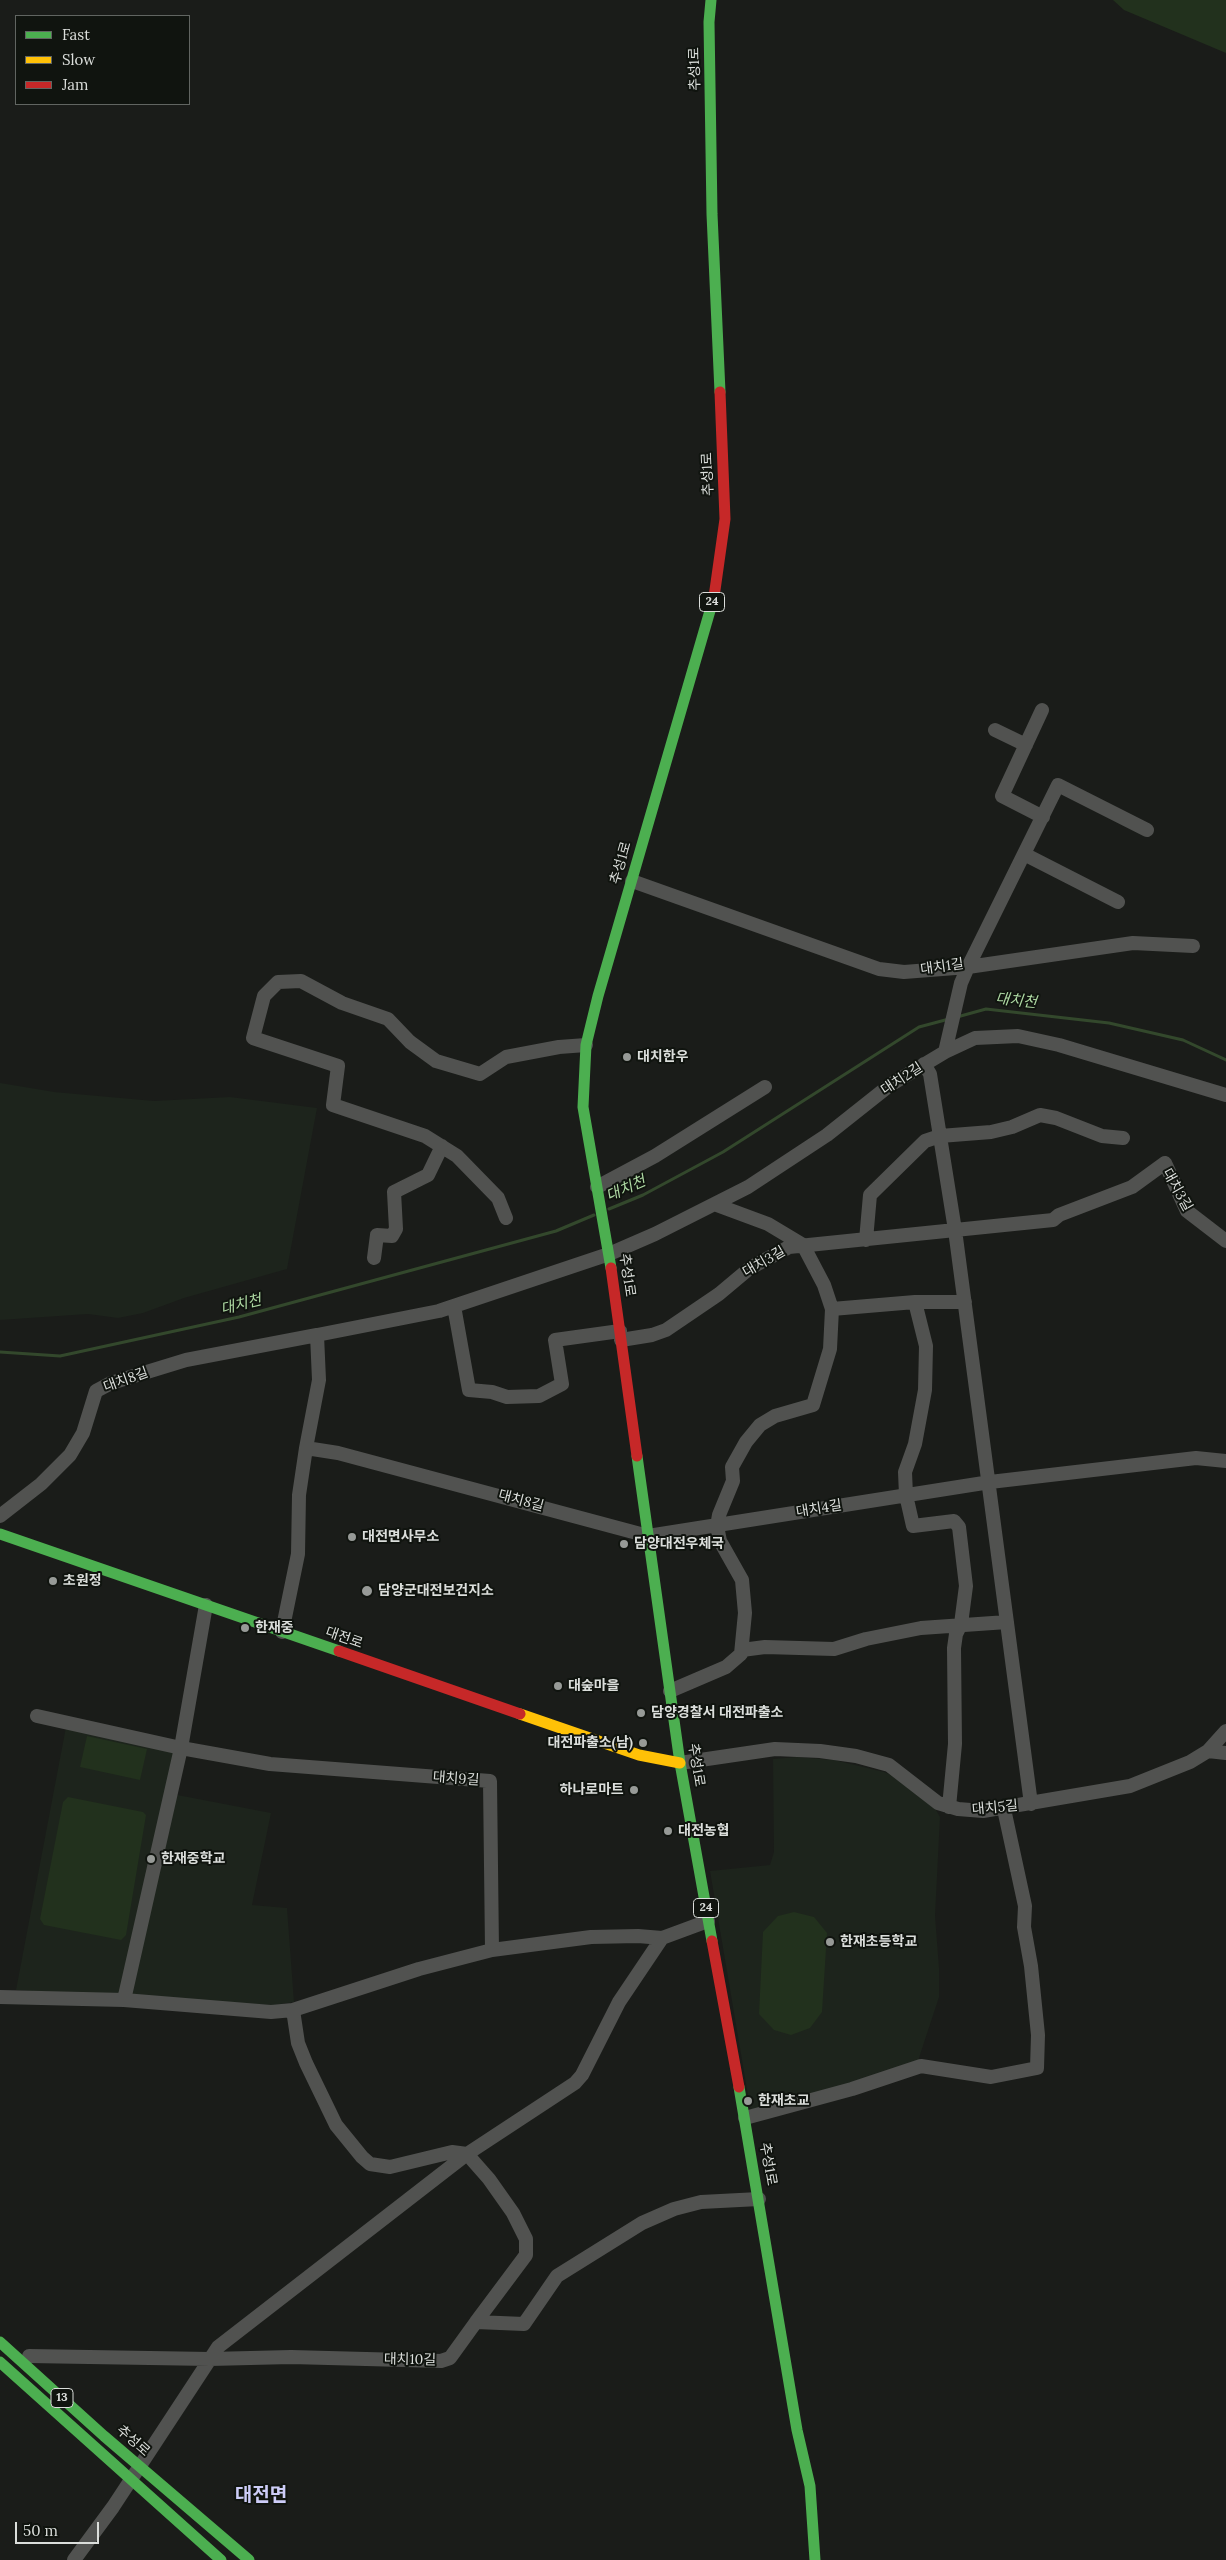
<!DOCTYPE html>
<meta charset="utf-8">
<style>
body{margin:0}
#map{position:relative;width:1226px;height:2560px;overflow:hidden;background:#1a1c19;font-family:Lora,serif}
canvas{display:block}
.legend{position:absolute;left:15px;top:15px;width:175px;height:90px;box-sizing:border-box;background:#10140f;border:1px solid #616561;margin:0;padding:6px 9px;list-style:none;font-size:15px;color:#dbdedb}
.legend li{display:flex;align-items:center;gap:10px;height:25px}
.legend b{width:25px;border:1px solid #616561}
.scale{position:absolute;left:15px;top:2522px;width:84px;height:22px;box-sizing:border-box;border:2px solid #dbdedb;border-top:0;padding-left:6px;font-size:15px;line-height:18px;white-space:nowrap;color:#dbdedb;-webkit-text-stroke:4px #10140f;paint-order:stroke}
</style>
<div id="map">
<canvas width="1226" height="2560"></canvas>
<ul class="legend">
<li><b style="height:6px;background:#4caf50"></b>Fast</li>
<li><b style="height:6px;background:#ffc107"></b>Slow</li>
<li><b style="height:6px;background:#c62828"></b>Jam</li>
</ul>
<div class="scale">50 m</div>
</div>
<script>
const ctx = document.querySelector('canvas').getContext('2d');
ctx.lineJoin = 'round';
function fill(path, color) {
  ctx.fillStyle = color;
  ctx.fill(path, 'evenodd');
}
function shape(rows) {
  const path = new Path2D();
  for (const r of rows) {
    path.moveTo(r[0], r[1]);
    for (let i = 2; i < r.length; i += 2) path.lineTo(r[i], r[i + 1]);
  }
  return path;
}
function strokePath(path, color, width, dash) {
  ctx.strokeStyle = color;
  ctx.lineWidth = width;
  ctx.lineCap = dash ? 'butt' : 'round';
  ctx.setLineDash(dash || []);
  ctx.stroke(path);
}
function drawText(font, color, halo, rows, align = 'center') {
  ctx.font = font + ' Lora,"Noto Sans KR",serif';
  ctx.lineWidth = 4;
  ctx.setLineDash([]);
  ctx.textBaseline = 'middle';
  ctx.strokeStyle = halo;
  ctx.fillStyle = color;
  for (const [text, x, y, turn = 0] of rows) {
    ctx.save();
    ctx.translate(x, y);
    ctx.rotate((+turn || 0) * Math.PI / 180);
    ctx.textAlign = isNaN(turn) ? turn : align;
    if (halo) ctx.strokeText(text, 0, 0);
    ctx.fillText(text, 0, 0);
    ctx.restore();
  }
}
fill(shape([
 [0,1083,54,1092,154,1101,230,1097,317,1108,287,1269,184,1298,143,1313,118,1318,88,1314,0,1320],
 [66,1727,176,1752,167,1793,271,1813,252,1905,287,1908,294,2002,273,2005,16,1990],
 [797,1757,834,1760,884,1772,893,1776,936,1810,940,1817,935,1916,939,1968,939,1997,917,2064,751,2113,710,1871,770,1865,774,1852,773,1759]
]), '#1d241c');
fill(shape([
 [1113,0,1226,0,1226,53,1124,10],
 [87,1736,147,1749,140,1780,80,1767],
 [68,1797,143,1812,146,1815,126,1935,121,1940,44,1925,40,1919,63,1802],
 [794,1912,814,1917,827,1933,822,2012,810,2028,791,2035,774,2030,759,2014,763,1932,778,1916]
]), '#22311d');
strokePath(shape([
 [957,1017,986,1009,1109,1023,1183,1040,1226,1060],
 [609,1209,643,1195,723,1152,919,1027,949,1019],
 [0,1352,60,1356,239,1317,556,1231,594,1215]
]), '#33482c', 3);
strokePath(shape([
 [1042,710,1002,796,1043,817],
 [995,730,1026,745],
 [1024,854,1118,902],
 [632,881,879,969,904,972,968,967,1058,785,1147,830],
 [945,1052,961,983,968,967,1133,943,1193,946],
 [924,1064,930,1074,955,1230,1031,1804],
 [597,1187,655,1156,765,1087],
 [714,1204,768,1224,803,1245,824,1285,832,1309,915,1302,965,1302],
 [506,1218,498,1198,457,1156,425,1136,333,1105,338,1066,253,1038,264,996,278,982,301,981,342,1003,388,1019,410,1042,436,1061,480,1074,506,1057,559,1047,586,1045],
 [866,1240,870,1195,925,1141,940,1136,991,1132,1012,1127,1040,1115,1056,1118,1102,1136,1123,1138],
 [374,1258,377,1235,392,1236,396,1229,394,1192,428,1175,442,1146],
 [915,1302,926,1346,925,1390,915,1444,905,1472,906,1495,913,1526,954,1521,959,1527,966,1586,961,1624,956,1634,954,1648,955,1744,949,1807],
 [454,1306,469,1390,492,1392,507,1397,539,1396,562,1384,555,1340,620,1331],
 [317,1335,439,1311,609,1254,655,1234,748,1187,827,1135,890,1085,945,1052,975,1038,1018,1036,1059,1045,1226,1095],
 [621,1340,652,1335,666,1330,719,1294,750,1268,789,1247,1053,1220,1059,1215,1132,1187,1165,1163,1187,1211,1226,1241],
 [0,1516,41,1484,70,1455,83,1433,96,1391,111,1383,186,1360,317,1335,319,1380,306,1448,338,1453,648,1536,990,1482,1196,1458,1226,1461],
 [206,1605,181,1748,270,1764,490,1781,492,1950,591,1937,638,1936,662,1938,708,1921],
 [282,1632,298,1554,299,1495,306,1448],
 [742,1650,765,1647,834,1649,866,1639,921,1628,1007,1622],
 [670,1691,726,1667,741,1654,745,1613,742,1580,720,1541,717,1526,719,1515,733,1481,732,1467,746,1442,760,1425,775,1416,813,1405,830,1349,832,1309],
 [37,1716,181,1748,124,2000],
 [1208,1751,1226,1731],
 [680,1763,775,1749,820,1751,856,1756,889,1765,938,1803,958,1809,983,1811,1130,1786,1190,1762,1208,1751,1226,1753],
 [0,1997,124,2000,271,2012,293,2010],
 [745,2118,852,2089,921,2066,991,2077,1037,2068,1038,2035,1031,1966,1024,1927,1025,1906,1004,1809],
 [476,2322,526,2255,526,2239,513,2213,489,2179,467,2154,452,2152,390,2167,370,2164,362,2157,336,2125,306,2063,298,2043,293,2010,419,1969,492,1950],
 [29,2356,210,2359,291,2357,441,2361,450,2358,476,2322,524,2324,557,2276,642,2223,674,2209,701,2202,759,2199],
 [74,2560,113,2507,218,2347,467,2154,575,2083,582,2075,619,2002,662,1938]
]), '#515250', 14);
strokePath(shape([
 [711,0,709,22,712,214,720,392],
 [611,1268,583,1107,586,1045,598,996,714,597],
 [637,1456,680,1763,712,1941],
 [0,1534,339,1651],
 [739,2087,797,2430,810,2486,815,2560],
 [0,2342,104,2436,249,2560],
 [0,2362,221,2560]
]), '#4caf50', 11);
strokePath(shape([
 [520,1714,639,1755,680,1763]
]), '#ffc107', 11);
strokePath(shape([
 [714,597,725,519,720,392],
 [611,1268,637,1456],
 [339,1651,520,1714],
 [712,1941,739,2087]
]), '#c62828', 11);
for (const [x, y, r, color] of [
 [627,1057,5,"#979a97"],
 [352,1537,5,"#979a97"],
 [624,1544,5,"#979a97"],
 [53,1581,5,"#979a97"],
 [367,1591,6,"#979a97"],
 [245,1628,5,"#979a97"],
 [558,1686,5,"#979a97"],
 [641,1713,5,"#979a97"],
 [643,1743,5,"#979a97"],
 [634,1790,5,"#979a97"],
 [668,1831,5,"#979a97"],
 [151,1859,5,"#979a97"],
 [830,1942,5,"#979a97"],
 [748,2101,5,"#979a97"]
]) {
  const dot = new Path2D();
  dot.arc(x, y, r, 0, 2 * Math.PI);
  ctx.fillStyle = color;
  ctx.fill(dot);
  strokePath(dot, '#10140f', 2);
}
for (const [x, y, w] of [
 [712,602,25],
 [706,1908,25],
 [62,2398,22]
]) {
  const box = new Path2D();
  box.roundRect(x - w / 2, y - 9.5, w, 19, 4);
  ctx.fillStyle = '#10140f';
  ctx.fill(box);
  strokePath(box, '#dbdedb', 1);
}
drawText('bold 12px', '#dbdedb', null, [
 ["24",712,602],
 ["24",706,1908],
 ["13",62,2398]
]);
drawText('14px', '#dbdedb', '#10140f', [
 ["추성1로",695,69,-91],
 ["추성1로",708,474,-92],
 ["추성1로",621,863,-74],
 ["대치1길",942,967,-8],
 ["대치2길",902,1079,-33],
 ["대치3길",1177,1190,61],
 ["대치3길",764,1262,-30],
 ["추성1로",627,1275,82],
 ["대치8길",126,1380,-20],
 ["대치8길",521,1501,15],
 ["대치4길",819,1509,-9],
 ["대전로",344,1638,19],
 ["추성1로",696,1765,81],
 ["대치9길",456,1779,4],
 ["대치5길",995,1808,-5],
 ["추성1로",768,2164,80],
 ["대치10길",410,2360,1],
 ["추성로",133,2441,41]
]);
drawText('bold 14px', '#dbdedb', '#10140f', [
 ["대치한우",637,1057],
 ["대전면사무소",362,1537],
 ["담양대전우체국",634,1544],
 ["초원정",63,1581],
 ["담양군대전보건지소",378,1591],
 ["한재중",255,1628],
 ["대숲마을",568,1686],
 ["담양경찰서 대전파출소",651,1713],
 ["대전파출소(남)",633,1743,"right"],
 ["하나로마트",624,1790,"right"],
 ["대전농협",678,1831],
 ["한재중학교",161,1859],
 ["한재초등학교",840,1942],
 ["한재초교",758,2101]
], 'left');
drawText('italic 15px', '#aed9a3', '#10140f', [
 ["대치천",1016,1001,6],
 ["대치천",626,1189,-24],
 ["대치천",241,1305,-14]
]);
drawText('bold 19px', '#cdccf7', '#10140f', [
 ["대전면",261,2496]
]);
</script>
